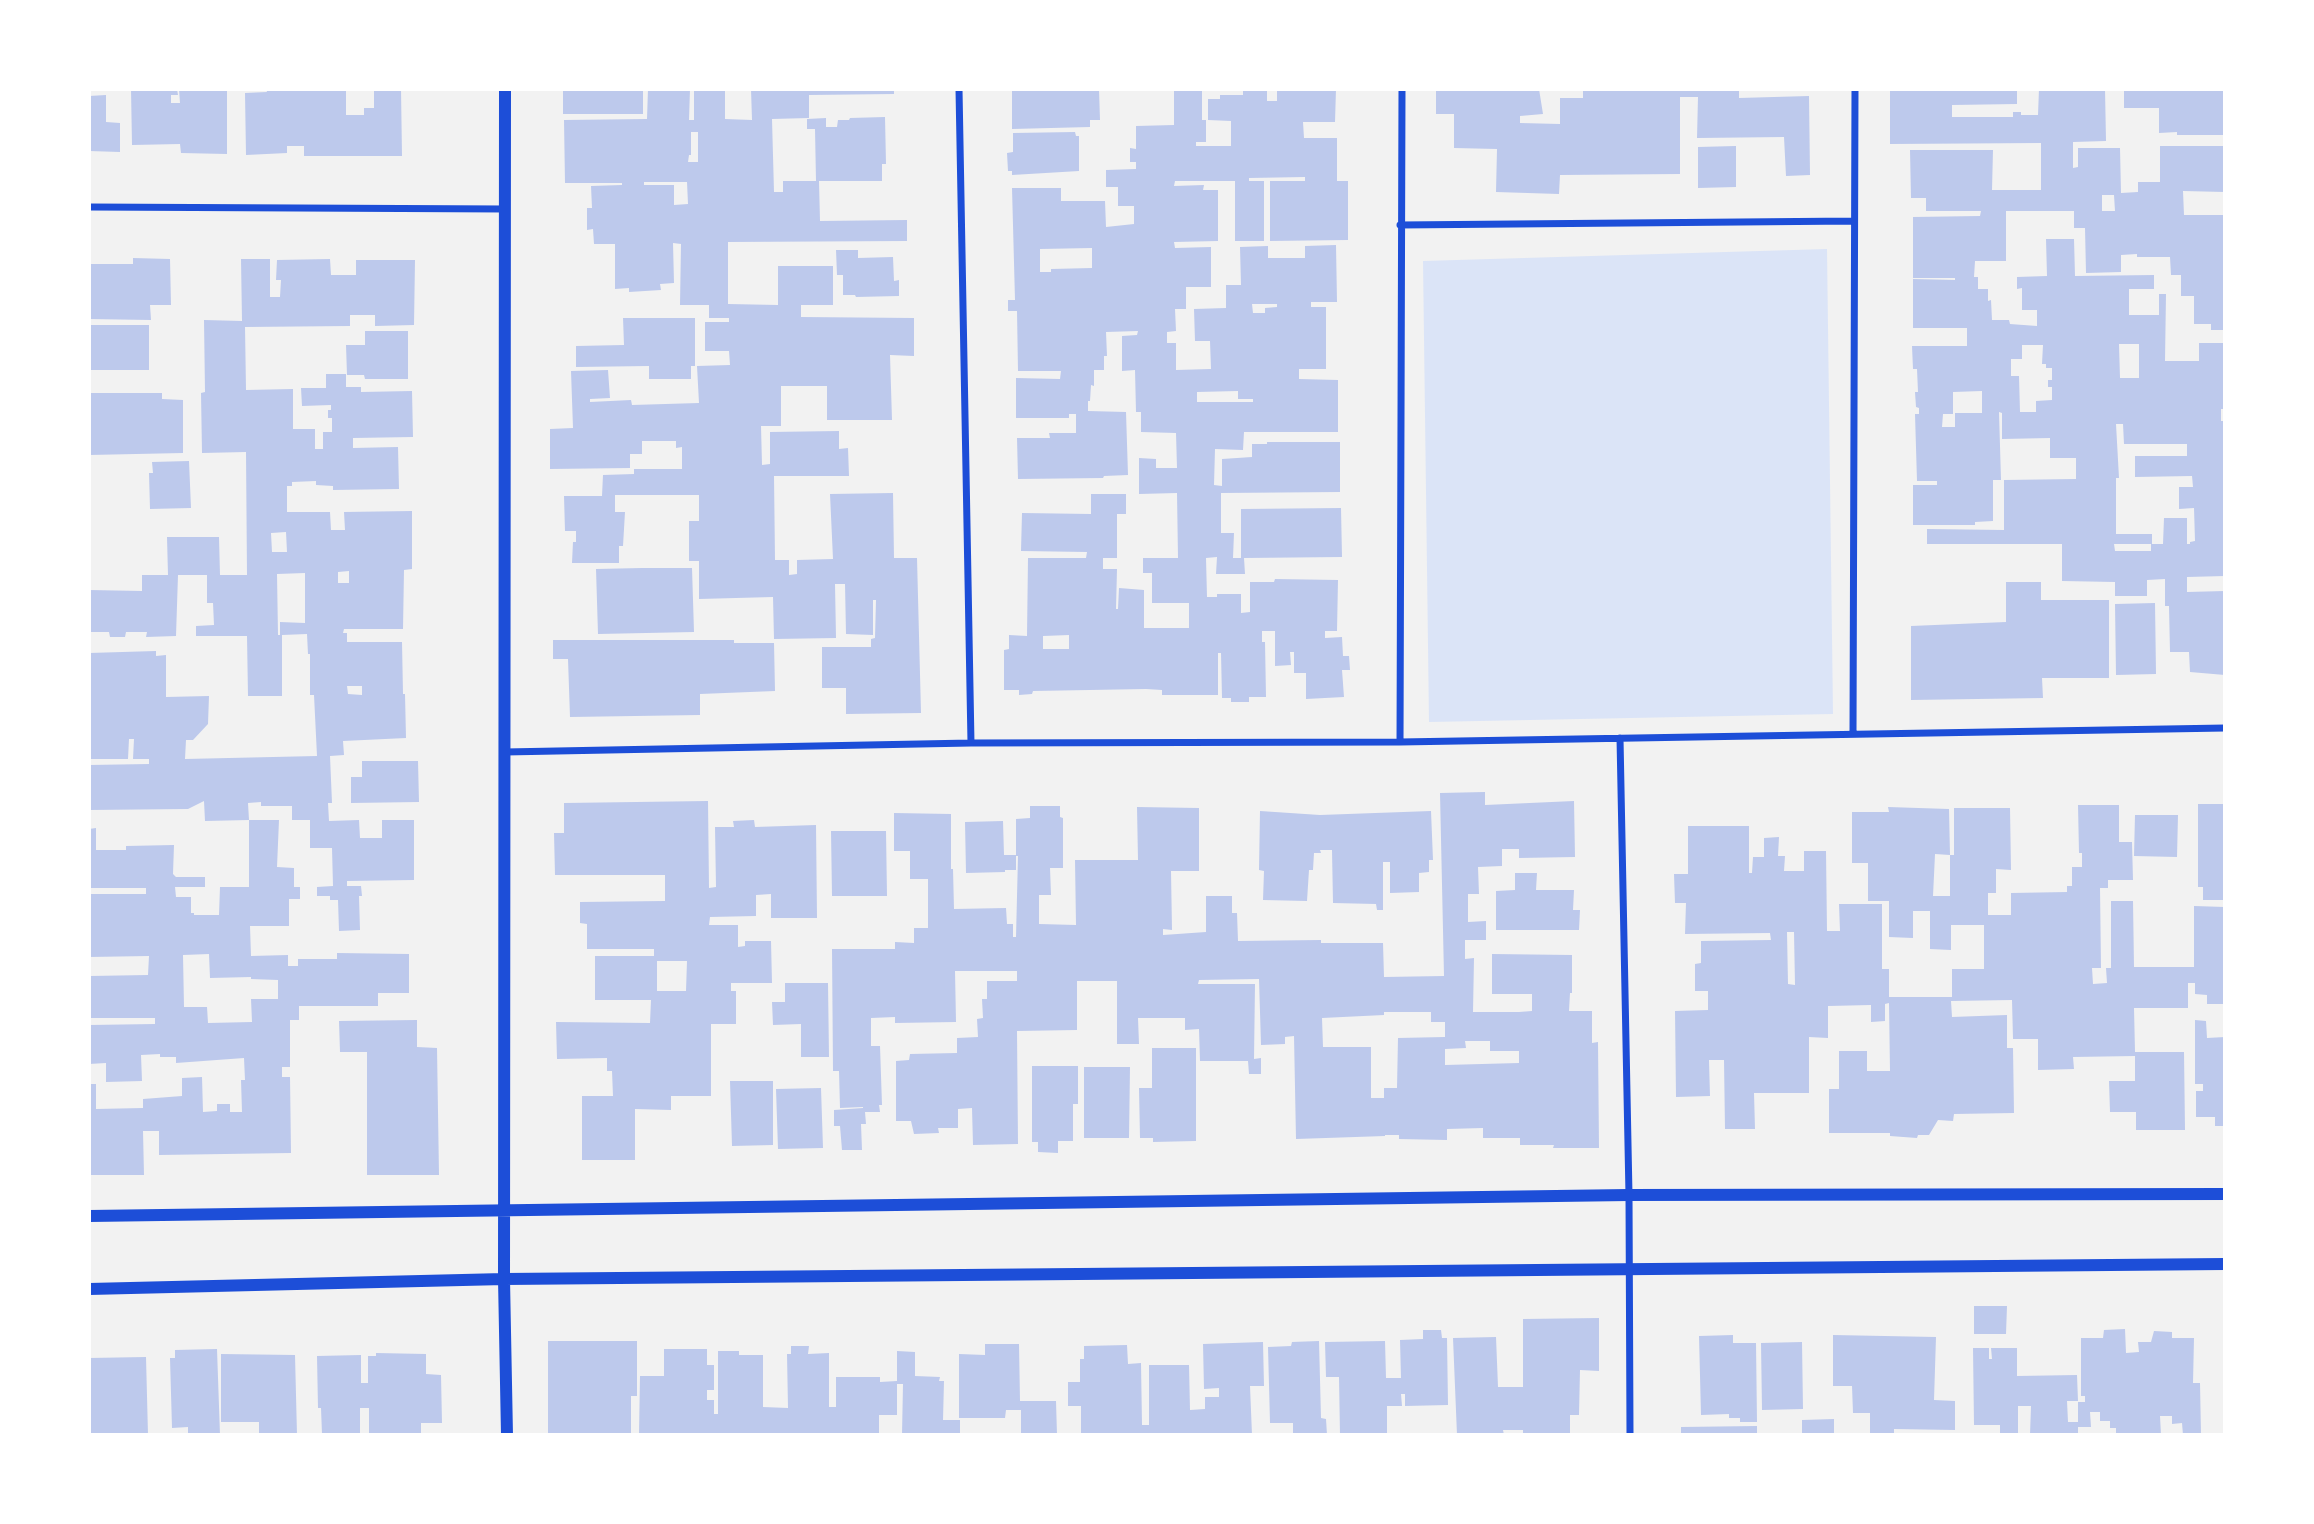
<!DOCTYPE html>
<style>
body{margin:0}
#map{position:relative;width:2314px;height:1524px;overflow:hidden;background:#f2f2f2;font-family:"Playfair Display",serif}
canvas{display:block}
.frame{position:absolute;inset:0;border:91px solid #fff;pointer-events:none}
</style>
<div id="map">
<canvas width="2314" height="1524"></canvas>
<div class="frame"></div>
</div>
<script>
const ctx = document.querySelector('canvas').getContext('2d');
ctx.lineJoin = 'round';
function fill(path, color) {
  ctx.fillStyle = color;
  ctx.fill(path, 'evenodd');
}
function shape(rows) {
  const path = new Path2D();
  for (const r of rows) {
    path.moveTo(r[0], r[1]);
    for (let i = 2; i < r.length; i += 2) path.lineTo(r[i], r[i + 1]);
  }
  return path;
}
function strokePath(path, color, width, dash) {
  ctx.strokeStyle = color;
  ctx.lineWidth = width;
  ctx.lineCap = dash ? 'butt' : 'round';
  ctx.setLineDash(dash || []);
  ctx.stroke(path);
}
fill(shape([
 [1827,249,1833,714,1429,722,1423,261]
]), '#dbe4f7');
fill(shape([
 [131,89,177,89,178,95,171,95,171,103,180,103,179,89,227,89,227,154,181,153,180,144,132,145],
 [266,89,346,89,346,115,364,115,364,108,374,108,374,89,401,89,402,156,304,156,304,146,287,146,287,153,246,155,245,93,267,92],
 [563,89,643,89,643,114,563,114],
 [648,89,690,89,689,120,694,120,694,89,725,89,725,119,752,120,751,89,894,89,894,94,809,95,809,118,772,119,774,192,783,192,783,181,816,181,815,129,807,129,807,119,826,118,826,127,837,127,838,120,849,120,850,118,885,117,886,164,882,164,882,181,819,181,820,221,907,220,907,241,728,242,728,304,778,305,778,266,833,266,833,305,801,305,801,317,914,318,914,356,890,355,892,420,827,420,827,386,781,386,781,426,761,426,762,465,770,464,770,432,839,431,839,449,848,448,849,476,774,476,775,560,789,560,789,575,797,574,797,560,833,559,830,494,893,493,894,558,917,558,921,713,846,714,846,688,822,688,822,647,871,647,871,639,875,638,876,600,873,600,873,635,846,634,845,584,835,584,836,638,774,639,773,597,699,599,699,561,689,561,689,521,699,521,699,495,615,495,615,512,625,512,623,546,619,546,619,563,572,563,573,542,576,542,576,531,565,531,564,496,602,496,603,475,634,474,634,469,682,469,682,447,676,448,676,441,642,441,642,454,630,454,630,468,550,469,550,429,573,428,571,371,608,370,610,398,590,399,590,402,631,400,632,405,699,403,697,366,730,365,729,351,705,351,705,322,729,322,729,318,709,318,709,305,680,305,681,244,673,243,674,283,660,284,661,290,629,292,629,288,615,289,615,244,594,244,593,229,587,230,587,208,592,208,591,186,622,185,622,183,565,183,564,120,647,119],
 [691,132,698,132,698,162,688,162,689,155,691,155],
 [644,182,687,182,688,204,674,205,674,185,644,185],
 [1012,89,1099,89,1100,120,1090,120,1090,127,1012,129],
 [1174,89,1202,89,1202,120,1206,120,1206,142,1196,142,1196,146,1231,146,1231,121,1208,120,1208,99,1220,99,1220,95,1243,95,1243,89,1267,89,1267,101,1277,101,1277,89,1336,89,1335,122,1303,122,1304,138,1337,138,1337,181,1348,181,1348,240,1270,241,1270,181,1305,181,1305,177,1249,178,1249,181,1264,181,1264,241,1235,241,1235,181,1175,181,1174,186,1204,185,1203,190,1218,190,1218,241,1174,242,1175,248,1211,247,1211,287,1186,287,1186,309,1175,309,1176,331,1167,332,1167,343,1176,343,1176,370,1211,369,1210,341,1195,341,1194,309,1226,308,1226,285,1241,285,1240,247,1268,246,1268,258,1305,258,1305,246,1336,245,1337,302,1311,302,1311,307,1326,307,1326,369,1299,369,1299,379,1338,380,1338,432,1244,432,1243,450,1215,449,1214,485,1222,486,1222,459,1252,457,1252,444,1267,444,1267,442,1340,442,1340,492,1221,493,1221,533,1234,533,1233,558,1241,558,1241,509,1341,508,1342,557,1244,558,1245,574,1216,574,1217,557,1206,558,1207,597,1217,597,1217,594,1241,594,1241,613,1250,612,1250,582,1274,582,1275,579,1338,580,1337,631,1325,631,1325,638,1342,637,1343,656,1349,656,1350,670,1342,670,1344,697,1306,699,1306,673,1294,673,1294,652,1290,652,1291,665,1275,666,1275,631,1262,631,1262,642,1265,642,1266,697,1249,697,1249,702,1231,702,1231,698,1222,698,1221,653,1218,653,1218,695,1162,695,1162,690,1146,689,1033,691,1032,694,1019,695,1019,690,1004,690,1004,650,1009,649,1009,635,1027,636,1028,558,1086,558,1087,552,1021,551,1022,513,1091,514,1091,494,1126,494,1126,514,1117,514,1117,558,1103,558,1103,569,1117,569,1116,609,1118,609,1119,588,1144,590,1144,628,1189,628,1189,603,1152,603,1152,573,1143,573,1143,558,1178,558,1177,493,1139,494,1139,458,1156,459,1156,468,1177,468,1176,433,1141,432,1141,412,1136,412,1135,370,1122,371,1122,336,1137,335,1138,331,1106,332,1107,356,1104,356,1104,370,1094,370,1094,386,1091,385,1090,401,1088,401,1088,411,1126,412,1128,475,1104,476,1103,478,1018,479,1017,438,1050,438,1049,433,1076,433,1076,414,1069,414,1069,418,1016,418,1016,378,1060,379,1061,371,1018,371,1017,311,1008,311,1008,300,1015,300,1012,188,1061,188,1061,201,1105,201,1106,227,1134,224,1134,206,1118,206,1118,187,1106,187,1106,170,1136,169,1136,162,1130,162,1130,148,1136,149,1136,126,1174,125],
 [1092,248,1092,268,1051,269,1051,272,1040,272,1040,249],
 [1252,304,1277,304,1277,307,1265,308,1265,313,1253,313],
 [1238,391,1238,399,1253,399,1253,402,1197,402,1197,392],
 [1069,635,1069,649,1043,649,1043,636],
 [1436,89,1539,89,1543,114,1520,116,1520,123,1560,124,1560,98,1583,98,1583,90,1739,89,1739,98,1809,96,1810,175,1786,176,1784,137,1697,138,1698,97,1680,97,1680,174,1560,175,1559,194,1496,192,1497,149,1454,148,1454,114,1436,114],
 [1890,89,2017,89,2017,104,1952,105,1952,117,2013,117,2013,112,2021,112,2021,115,2038,115,2039,89,2105,89,2106,141,2073,142,2073,168,2078,167,2078,148,2120,148,2121,193,2138,192,2138,182,2160,182,2160,146,2225,146,2225,192,2183,191,2184,215,2225,215,2225,330,2211,330,2211,324,2194,324,2194,296,2181,296,2181,275,2171,275,2170,257,2137,257,2137,254,2121,255,2121,272,2086,273,2085,228,2074,228,2074,211,2006,211,2006,261,1975,261,1974,277,1978,277,1978,289,1988,289,1988,301,1991,300,1992,320,2009,320,2010,324,2037,326,2037,310,2022,310,2022,288,2017,289,2017,277,2047,276,2046,239,2074,239,2075,276,2154,275,2154,289,2129,289,2129,315,2159,315,2159,294,2166,294,2165,361,2199,361,2199,343,2225,343,2225,409,2221,409,2221,421,2225,421,2225,576,2187,577,2187,592,2225,591,2225,675,2190,672,2189,652,2170,652,2169,606,2165,606,2165,579,2147,580,2147,596,2115,596,2115,582,2062,581,2062,544,1927,544,1927,529,2004,530,2004,480,2076,479,2076,458,2050,458,2050,438,2002,439,2002,413,1999,412,2001,480,1993,480,1993,521,1975,522,1975,525,1913,525,1913,485,1937,485,1937,481,1917,481,1915,414,1919,414,1919,408,1916,407,1915,392,1918,392,1917,369,1913,369,1912,346,1967,346,1967,328,1913,328,1913,279,1955,280,1955,278,1913,278,1913,217,1980,216,1981,211,1926,211,1926,198,1911,198,1910,150,1993,150,1992,190,2041,190,2041,143,1890,144],
 [2102,195,2114,195,2115,211,2102,211],
 [2119,344,2139,344,2139,378,2120,378],
 [2022,345,2043,345,2042,364,2046,364,2046,368,2052,368,2052,380,2048,380,2048,387,2052,387,2052,400,2036,401,2036,412,2020,412,2019,376,2011,376,2011,359,2022,359],
 [1982,391,1982,413,1955,413,1955,427,1942,427,1943,414,1953,414,1953,392],
 [2116,424,2123,424,2124,444,2187,444,2187,456,2135,456,2135,477,2192,476,2193,487,2179,487,2179,509,2194,508,2195,541,2190,542,2190,544,2187,544,2187,518,2164,518,2163,544,2151,544,2151,551,2115,551,2114,544,2152,544,2152,534,2116,534,2116,478,2119,478],
 [2124,89,2225,89,2225,135,2177,135,2177,132,2159,133,2159,108,2124,108],
 [106,95,106,122,120,123,120,152,89,151,89,96],
 [1075,132,1076,136,1079,136,1079,171,1012,175,1012,171,1008,171,1007,153,1013,152,1013,133],
 [1736,146,1736,187,1698,188,1698,147],
 [836,250,858,250,858,258,893,257,894,281,899,280,899,296,856,297,855,295,843,295,843,275,837,275],
 [133,258,170,259,171,305,150,305,151,320,89,319,89,264,133,264],
 [241,259,270,259,270,297,280,297,281,280,276,280,277,260,330,259,331,275,356,275,356,260,415,260,414,325,375,326,375,315,350,315,350,326,245,327,246,390,293,389,293,429,315,429,315,449,323,449,323,432,332,432,332,418,328,418,328,410,331,410,331,405,302,406,301,388,326,388,326,374,346,374,346,387,361,387,361,392,412,391,413,437,353,438,353,448,398,447,399,489,333,490,333,486,316,485,316,481,292,482,292,486,287,486,287,512,330,512,331,530,345,530,344,512,412,511,412,569,404,570,403,629,344,629,343,633,347,633,347,642,402,642,403,694,405,694,406,738,343,741,344,755,330,756,332,803,328,803,329,821,359,820,360,838,382,838,382,820,414,820,414,880,347,881,347,886,361,886,362,896,359,896,360,930,339,931,338,900,330,900,330,896,317,896,317,887,333,886,332,848,310,848,310,820,292,820,292,806,261,806,261,802,248,803,249,820,205,821,204,801,188,809,89,810,89,765,149,764,149,759,133,759,134,739,129,739,128,759,89,759,89,653,156,651,156,656,166,655,166,697,209,696,208,724,193,740,186,740,185,759,317,756,314,695,310,695,310,654,308,654,307,634,282,635,282,696,248,696,247,636,196,636,196,626,214,625,213,603,207,603,207,575,178,575,176,636,146,637,147,632,126,632,125,637,110,637,109,632,89,632,89,590,142,591,142,575,168,575,167,537,219,537,220,575,247,575,246,452,202,453,201,393,205,392,204,320,242,321],
 [286,532,287,552,272,552,271,533],
 [349,571,349,583,338,583,338,572],
 [305,573,305,623,280,622,280,635,278,635,277,574],
 [347,686,362,686,362,695,348,694],
 [623,318,695,318,695,366,691,366,691,379,649,379,649,366,576,367,576,346,624,345],
 [89,325,149,325,149,370,89,370],
 [365,331,408,331,408,379,365,379,364,375,347,375,346,345,365,345],
 [89,393,162,393,162,399,183,400,183,453,89,455],
 [189,461,191,508,150,509,149,473,153,473,152,462],
 [642,568,692,568,694,632,598,634,596,569],
 [2006,582,2041,582,2041,600,2109,600,2109,678,2042,678,2043,698,1911,700,1911,626,2006,622],
 [2155,603,2156,674,2116,675,2115,604],
 [553,640,734,640,734,643,774,643,775,691,700,694,700,715,570,717,568,659,553,659],
 [362,761,418,761,419,802,351,803,351,777,362,777],
 [1485,792,1485,805,1574,801,1575,857,1519,858,1519,849,1502,849,1502,866,1478,867,1479,894,1468,894,1468,922,1486,921,1486,940,1465,940,1465,959,1474,958,1473,1012,1519,1012,1532,1011,1532,994,1492,994,1492,954,1572,955,1572,993,1570,993,1569,1011,1592,1011,1592,1043,1598,1042,1599,1148,1553,1148,1554,1145,1520,1145,1520,1138,1483,1138,1483,1128,1447,1129,1447,1140,1399,1139,1399,1135,1385,1135,1385,1136,1296,1139,1294,1036,1285,1037,1285,1044,1261,1045,1259,979,1199,980,1198,984,1255,984,1254,1059,1261,1058,1261,1074,1249,1074,1248,1061,1200,1061,1199,1029,1185,1030,1185,1018,1138,1018,1139,1044,1117,1044,1117,981,1077,981,1077,1030,1017,1031,1018,1144,973,1145,972,1108,958,1109,958,1128,938,1128,939,1133,914,1134,911,1121,896,1121,896,1061,909,1060,910,1054,957,1053,957,1038,978,1037,977,1019,983,1018,982,999,987,999,987,981,1017,981,1017,971,955,971,956,1022,895,1023,895,1017,871,1018,871,1046,880,1046,882,1105,879,1105,880,1112,865,1112,866,1124,861,1124,862,1150,842,1150,840,1126,834,1126,834,1110,863,1108,863,1107,840,1108,839,1071,833,1071,832,949,895,949,895,942,914,943,914,928,928,928,928,879,910,879,910,851,894,851,894,813,951,814,951,869,953,869,954,909,1006,908,1007,924,1013,924,1013,937,1016,937,1018,856,1016,856,1016,819,1030,818,1030,806,1060,806,1060,817,1063,818,1063,868,1050,868,1051,895,1039,895,1039,924,1076,925,1075,860,1138,860,1137,807,1199,808,1199,871,1171,871,1172,930,1163,929,1163,935,1206,932,1206,896,1232,896,1232,913,1237,913,1238,941,1321,940,1321,943,1383,943,1384,977,1444,976,1440,793],
 [1384,1012,1431,1012,1431,1022,1445,1022,1445,1037,1398,1038,1397,1088,1384,1088,1384,1098,1371,1098,1371,1047,1323,1047,1322,1018,1384,1015],
 [1465,1041,1490,1041,1490,1051,1519,1051,1519,1063,1445,1065,1445,1049,1466,1048],
 [708,801,709,888,716,887,715,827,734,827,733,821,754,820,755,827,816,825,817,918,771,918,771,894,756,895,756,916,710,917,709,925,738,925,738,947,745,946,745,941,771,941,772,983,731,983,731,991,736,991,736,1024,711,1024,711,1096,671,1096,671,1110,635,1109,635,1160,582,1160,582,1096,613,1096,612,1071,607,1071,607,1058,557,1059,556,1022,650,1023,651,1000,595,1000,595,956,654,956,654,949,587,949,587,924,580,923,580,902,665,901,665,875,555,875,554,833,564,833,564,803],
 [657,961,687,961,686,991,657,991],
 [2198,804,2225,804,2225,900,2203,900,2203,887,2198,887],
 [2078,805,2119,805,2119,842,2132,842,2133,880,2108,880,2108,888,2100,888,2101,968,2092,968,2093,984,2107,983,2106,968,2111,968,2111,901,2133,901,2134,967,2194,967,2194,906,2225,907,2225,1004,2207,1004,2207,995,2195,994,2195,983,2188,983,2188,1008,2134,1008,2135,1052,2184,1052,2185,1130,2136,1130,2136,1112,2110,1112,2109,1081,2135,1081,2135,1056,2073,1057,2074,1069,2038,1070,2038,1039,2013,1039,2012,1000,1951,1001,1952,1017,2007,1015,2007,1048,2013,1048,2014,1113,1954,1114,1953,1121,1938,1120,1929,1135,1918,1135,1917,1138,1890,1136,1890,1133,1829,1133,1829,1089,1839,1089,1839,1051,1867,1051,1867,1071,1890,1071,1889,1003,1885,1004,1885,1021,1871,1022,1871,1005,1828,1006,1828,1038,1809,1037,1809,1093,1754,1093,1755,1129,1725,1129,1724,1060,1709,1060,1710,1096,1676,1097,1675,1011,1708,1010,1708,991,1695,991,1695,964,1701,963,1701,941,1771,940,1770,933,1685,934,1686,903,1675,903,1674,874,1688,874,1688,826,1749,826,1749,873,1752,873,1753,857,1764,857,1764,838,1779,837,1778,856,1785,856,1784,871,1804,871,1804,851,1826,851,1827,931,1840,931,1839,904,1882,904,1882,969,1889,969,1889,997,1952,997,1952,969,1984,969,1984,925,1951,925,1951,950,1930,949,1930,911,1913,911,1913,938,1889,937,1889,901,1868,901,1868,863,1852,863,1852,812,1889,812,1888,807,1949,809,1950,855,1935,854,1933,896,1950,896,1950,855,1954,855,1954,808,2010,808,2011,870,1996,869,1996,893,1988,893,1988,915,2011,915,2011,893,2067,892,2067,886,2072,886,2072,867,2082,867,2082,853,2079,853],
 [1787,932,1794,932,1795,985,1788,984],
 [1260,811,1320,815,1431,811,1433,860,1429,860,1429,872,1419,873,1419,892,1390,893,1390,862,1383,862,1383,910,1377,910,1376,904,1333,903,1332,850,1320,850,1321,853,1314,853,1313,870,1309,870,1307,901,1263,900,1264,871,1259,870],
 [2135,815,2178,815,2177,857,2134,856],
 [249,820,279,820,277,867,294,868,294,887,300,887,300,899,289,899,289,926,250,926,251,956,288,955,288,966,298,966,298,959,337,959,337,953,409,954,409,993,378,993,378,1006,299,1006,299,1020,290,1020,290,1067,282,1067,282,1077,290,1077,291,1153,159,1155,159,1131,143,1131,144,1175,89,1175,89,1084,96,1084,96,1109,143,1108,143,1099,182,1096,182,1078,202,1077,203,1112,217,1111,217,1104,230,1104,230,1112,242,1112,241,1080,245,1080,244,1058,176,1063,176,1057,160,1057,160,1054,141,1055,142,1081,106,1082,106,1063,89,1064,89,1025,155,1024,155,1018,91,1018,90,976,148,975,149,956,89,957,89,894,146,894,146,888,89,888,89,829,96,828,96,850,126,850,126,846,174,845,173,874,176,877,205,877,205,887,175,887,176,897,191,897,191,913,194,913,194,915,219,915,220,887,249,887],
 [209,954,210,978,251,977,251,979,278,980,278,999,251,999,252,1022,208,1023,207,1007,184,1007,183,955],
 [1003,821,1004,855,1016,855,1016,870,1005,870,1005,872,966,873,965,822],
 [831,831,886,831,887,896,832,896],
 [1515,873,1537,873,1536,890,1574,890,1573,910,1580,910,1579,930,1496,930,1496,891,1515,890],
 [785,983,828,983,829,1057,801,1057,801,1024,773,1025,772,1002,785,1002],
 [417,1020,417,1047,437,1048,439,1175,367,1175,367,1052,340,1052,339,1021],
 [2195,1020,2206,1021,2207,1038,2225,1037,2225,1126,2215,1126,2215,1117,2196,1117,2196,1091,2203,1091,2203,1084,2195,1084],
 [1152,1048,1196,1048,1196,1141,1153,1142,1153,1138,1140,1138,1139,1088,1152,1088],
 [1032,1066,1078,1066,1078,1104,1073,1104,1073,1141,1058,1141,1058,1153,1038,1152,1038,1142,1032,1142],
 [1084,1067,1130,1067,1129,1138,1084,1138],
 [730,1081,773,1081,773,1145,732,1146],
 [821,1088,823,1148,778,1149,776,1089],
 [1974,1306,2007,1306,2006,1334,1974,1334],
 [1599,1318,1599,1371,1580,1370,1579,1415,1570,1415,1570,1435,1523,1435,1523,1430,1503,1430,1504,1435,1457,1435,1453,1338,1496,1337,1498,1387,1523,1387,1523,1319],
 [2125,1329,2126,1353,2139,1352,2138,1342,2151,1342,2154,1331,2172,1332,2172,1338,2194,1338,2193,1383,2200,1383,2201,1435,2183,1435,2182,1423,2172,1424,2172,1416,2160,1416,2161,1435,2116,1435,2116,1428,2110,1428,2110,1421,2100,1421,2100,1412,2090,1412,2091,1427,2078,1427,2078,1435,2030,1435,2031,1406,2018,1406,2018,1435,2000,1435,2000,1425,1974,1425,1973,1348,1989,1348,1989,1359,1992,1359,1991,1348,2017,1348,2017,1376,2077,1375,2078,1401,2067,1401,2068,1422,2078,1422,2078,1402,2085,1402,2085,1396,2081,1396,2081,1338,2103,1338,2104,1330],
 [1423,1330,1441,1330,1442,1338,1447,1338,1448,1405,1405,1406,1405,1394,1401,1394,1402,1406,1387,1406,1387,1435,1340,1435,1339,1377,1326,1377,1325,1342,1385,1341,1386,1378,1401,1378,1400,1340,1423,1339],
 [1733,1335,1733,1343,1756,1343,1757,1422,1740,1422,1740,1418,1729,1418,1729,1414,1701,1415,1699,1336],
 [1833,1335,1936,1337,1934,1400,1955,1401,1955,1430,1894,1429,1894,1435,1870,1435,1870,1413,1853,1413,1852,1386,1833,1386],
 [548,1341,637,1341,637,1396,631,1396,631,1435,548,1435],
 [1319,1341,1321,1418,1326,1419,1327,1435,1293,1435,1293,1423,1270,1423,1268,1347,1291,1346,1292,1342],
 [1263,1342,1264,1386,1250,1386,1252,1435,1081,1435,1081,1406,1068,1406,1068,1382,1080,1382,1080,1359,1084,1359,1084,1346,1127,1345,1128,1364,1141,1363,1142,1425,1149,1425,1149,1365,1189,1365,1190,1410,1205,1409,1205,1397,1219,1397,1219,1388,1204,1389,1203,1344],
 [1802,1342,1803,1409,1762,1410,1761,1343],
 [985,1344,1019,1344,1020,1401,1056,1401,1057,1435,1021,1435,1021,1410,1006,1410,1005,1418,959,1418,959,1354,985,1355],
 [791,1346,809,1346,808,1354,829,1353,829,1407,836,1407,836,1377,880,1377,880,1382,897,1381,897,1351,915,1352,915,1376,940,1377,939,1381,944,1381,943,1420,960,1420,960,1435,902,1435,903,1384,897,1384,897,1415,879,1415,879,1435,639,1435,640,1376,664,1376,664,1349,707,1349,707,1365,714,1365,714,1390,707,1390,707,1400,714,1400,714,1414,718,1414,718,1351,739,1351,739,1355,763,1355,763,1407,788,1408,787,1354,791,1354],
 [217,1349,220,1435,188,1435,188,1427,172,1428,170,1358,175,1358,175,1350],
 [376,1353,426,1354,426,1374,441,1375,442,1423,421,1423,421,1435,369,1435,369,1408,360,1408,360,1434,322,1434,321,1408,318,1408,317,1356,361,1355,361,1383,368,1383,368,1356,376,1356],
 [221,1354,295,1355,297,1435,259,1435,259,1422,221,1422],
 [146,1357,148,1435,89,1435,89,1358],
 [1834,1419,1834,1435,1802,1435,1802,1420],
 [1757,1426,1757,1435,1681,1435,1681,1427]
]), '#bdc9ec');
strokePath(shape([
 [959,89,971,743],
 [89,207,505,209],
 [1400,225,1854,221],
 [1853,734,1855,89],
 [1620,738,1629,1195,1630,1435],
 [1400,742,1402,89],
 [505,752,971,743,1400,742,2225,728]
]), '#1d4ed8', 7);
strokePath(shape([
 [505,89,504,1279,507,1435],
 [89,1216,1629,1195,2225,1194],
 [89,1289,504,1279,2225,1264]
]), '#1d4ed8', 12);
</script>
